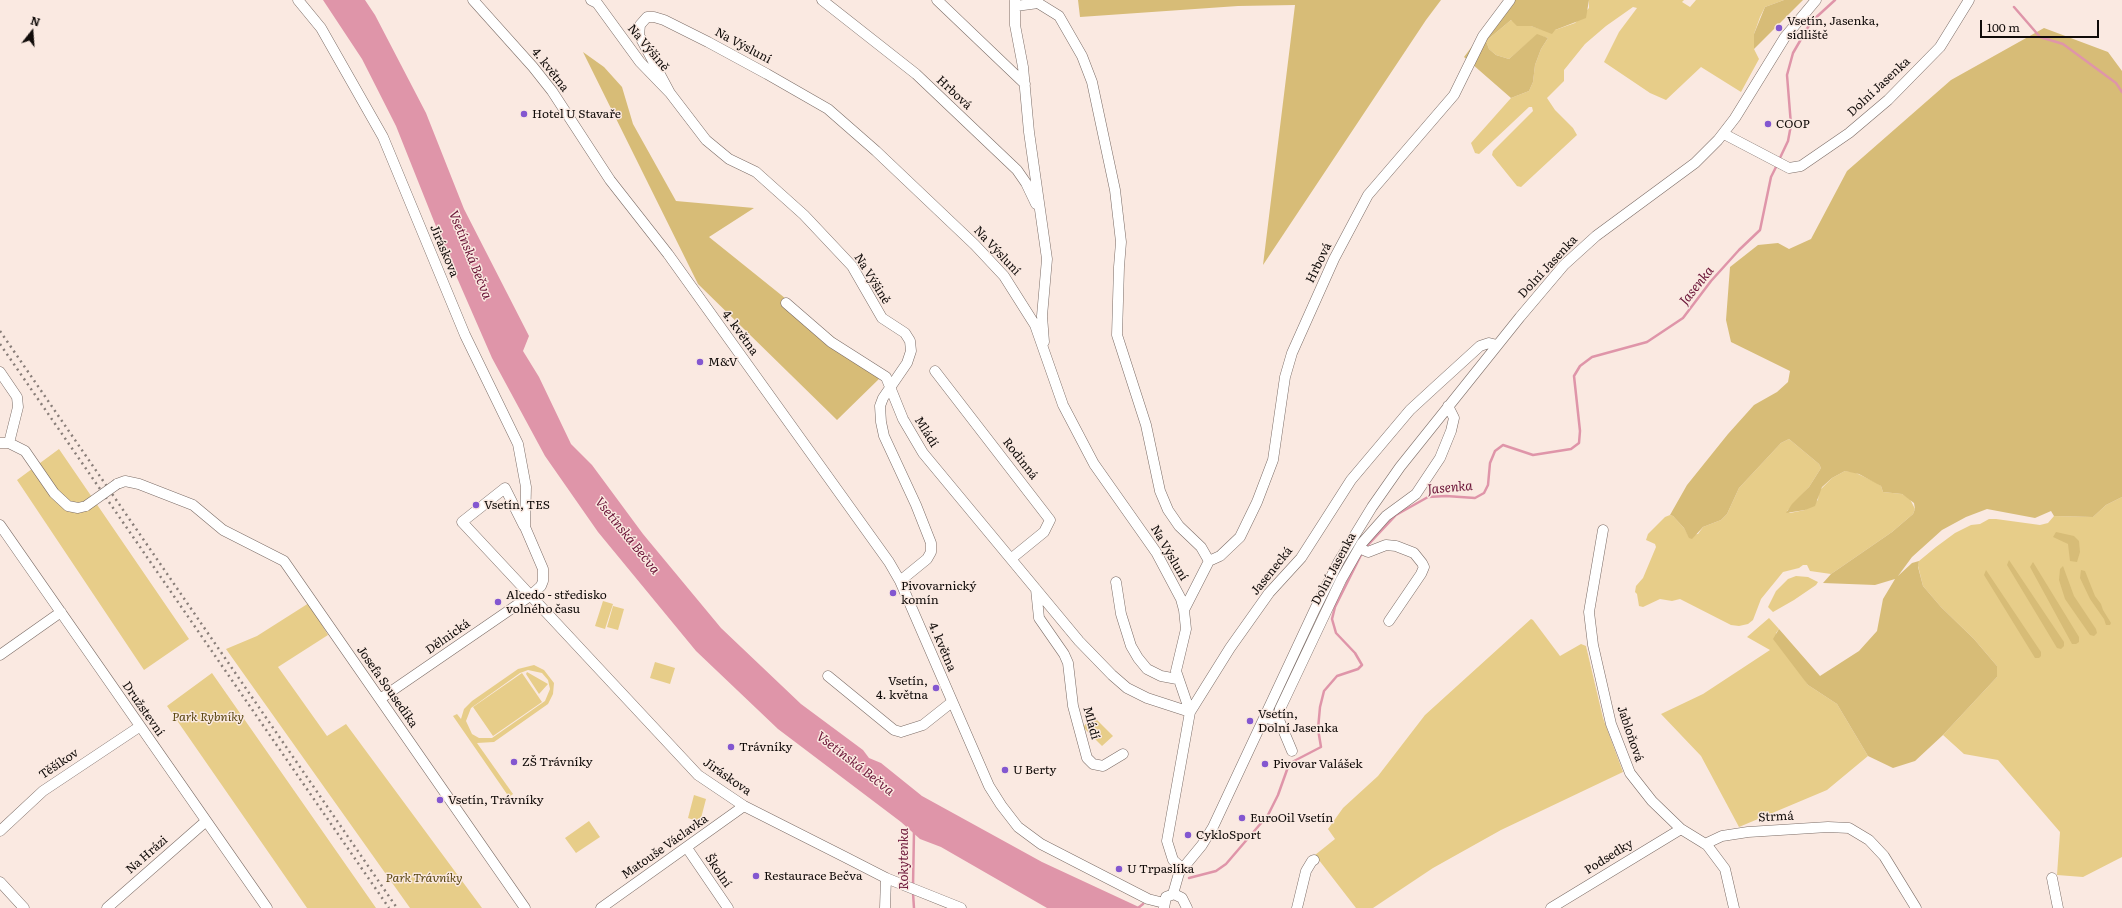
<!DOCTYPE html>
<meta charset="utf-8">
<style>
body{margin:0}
#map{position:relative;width:2122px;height:908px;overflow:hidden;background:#fae9e1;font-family:Literata,serif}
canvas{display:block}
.north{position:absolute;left:12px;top:12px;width:40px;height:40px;-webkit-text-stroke:3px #fae9e1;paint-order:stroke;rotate:17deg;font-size:11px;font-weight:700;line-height:16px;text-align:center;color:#100b09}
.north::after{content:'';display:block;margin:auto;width:14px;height:18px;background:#100b09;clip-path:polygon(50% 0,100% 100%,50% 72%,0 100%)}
.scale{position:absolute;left:1980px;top:20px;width:119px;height:18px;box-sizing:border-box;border:2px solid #100b09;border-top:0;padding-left:5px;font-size:12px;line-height:14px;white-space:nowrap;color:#100b09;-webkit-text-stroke:3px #fae9e1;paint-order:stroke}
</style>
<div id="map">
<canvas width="2122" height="908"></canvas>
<div class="north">N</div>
<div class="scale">100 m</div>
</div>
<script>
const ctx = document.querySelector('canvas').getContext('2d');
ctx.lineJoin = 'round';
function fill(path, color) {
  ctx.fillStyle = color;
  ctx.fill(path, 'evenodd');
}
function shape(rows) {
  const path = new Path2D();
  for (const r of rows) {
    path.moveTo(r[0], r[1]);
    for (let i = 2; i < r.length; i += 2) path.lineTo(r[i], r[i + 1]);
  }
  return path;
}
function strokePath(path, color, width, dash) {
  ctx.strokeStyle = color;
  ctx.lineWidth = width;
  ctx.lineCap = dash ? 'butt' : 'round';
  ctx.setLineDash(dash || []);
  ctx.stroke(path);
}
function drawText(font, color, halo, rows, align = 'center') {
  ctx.font = font + ' Literata,serif';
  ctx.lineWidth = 3;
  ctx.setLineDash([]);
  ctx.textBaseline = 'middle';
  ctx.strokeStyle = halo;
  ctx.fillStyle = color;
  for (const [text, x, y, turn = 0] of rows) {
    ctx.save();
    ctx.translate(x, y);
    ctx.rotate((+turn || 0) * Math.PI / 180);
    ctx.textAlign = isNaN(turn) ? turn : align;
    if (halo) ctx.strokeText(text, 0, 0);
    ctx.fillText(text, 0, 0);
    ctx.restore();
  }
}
fill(shape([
 [1589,0,1684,0,1682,2,1690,7,1696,0,1784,0,1765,7,1760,17,1754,34,1754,49,1759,59,1741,92,1701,67,1666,100,1650,93,1604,62,1619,32,1637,8,1633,7,1606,26,1585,44,1564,70,1564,81,1547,98,1555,110,1573,128,1577,135,1521,187,1517,186,1492,155,1493,151,1533,111,1532,107,1529,107,1479,154,1475,153,1471,143,1511,98,1529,91,1533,82,1535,65,1541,49,1548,38,1537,35,1509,59,1496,55,1489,49,1486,41,1511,20,1522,26,1531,26,1543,30,1555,30,1575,23,1589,8],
 [1789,439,1819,464,1821,468,1809,487,1787,511,1790,513,1805,510,1818,500,1819,491,1832,478,1845,471,1854,472,1877,483,1881,486,1883,492,1902,494,1910,499,1915,509,1913,514,1892,532,1831,574,1810,571,1807,565,1803,565,1799,568,1783,572,1761,599,1753,620,1748,624,1739,626,1731,625,1680,599,1672,601,1660,599,1643,607,1639,606,1637,594,1635,592,1636,586,1643,578,1656,547,1655,544,1646,540,1648,534,1665,517,1670,515,1673,516,1684,528,1688,535,1698,534,1703,527,1721,520,1727,514,1739,488,1781,443],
 [59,449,189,639,144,670,17,480],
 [2122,497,2122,857,2083,877,2057,875,2060,832,1998,760,1964,754,1943,735,1997,677,1997,666,1974,639,1941,607,1923,586,1918,566,1919,561,1936,547,1955,533,1971,525,1980,524,1989,519,1996,519,2040,525,2048,523,2054,516,2093,517,2106,505],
 [1796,576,1808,577,1818,582,1816,585,1794,600,1773,612,1768,607,1776,591,1788,579],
 [603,601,613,604,605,629,595,626],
 [309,603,328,635,278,667,327,736,346,724,482,908,410,908,226,649,257,636],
 [613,606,624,609,618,630,607,627],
 [1769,618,1779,629,1776,633,1808,685,1837,704,1868,756,1827,790,1739,827,1701,756,1661,714,1703,694,1770,650,1747,637],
 [1531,619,1533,620,1560,656,1581,644,1586,646,1603,718,1623,772,1501,830,1433,868,1373,908,1356,908,1315,855,1335,839,1328,829,1343,808,1378,776,1425,715],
 [655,662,675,668,670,684,650,678],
 [534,665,544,670,554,683,553,694,548,704,494,742,477,743,513,794,509,797,453,716,457,714,461,719,464,709,472,701,518,669],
 [528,670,542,673,548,680,550,689,545,701,492,738,479,738,472,734,466,721,471,708,520,673],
 [527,672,548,684,539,694,526,674],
 [212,673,376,908,307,908,167,706],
 [522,673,542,702,493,736,473,707],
 [1093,716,1113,736,1102,746,1083,727],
 [694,795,706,799,700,822,688,818],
 [589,821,600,837,576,853,565,838]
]), '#e7cd89');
fill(shape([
 [1078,0,1441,0,1426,20,1263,265,1295,5,1238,6,1080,17],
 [1507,0,1589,0,1586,18,1555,30,1552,34,1531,26,1517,26,1511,20,1486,41,1489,49,1496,55,1509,59,1537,34,1548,38,1541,49,1535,65,1533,82,1529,91,1511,98,1464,57],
 [1784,0,1803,0,1754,49,1754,34,1765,7],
 [2044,28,2108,52,2122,71,2122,497,2106,505,2093,517,2054,516,2051,511,2035,518,1987,509,1966,517,1942,530,1912,557,1898,576,1912,563,1919,561,1918,567,1923,586,1941,607,1974,639,1997,666,1997,677,1943,735,1915,761,1893,768,1868,756,1837,704,1808,685,1773,639,1779,629,1820,676,1859,651,1877,631,1883,599,1895,579,1875,585,1823,583,1831,574,1892,532,1913,514,1915,509,1914,503,1902,494,1883,492,1881,486,1859,474,1845,471,1832,478,1822,487,1815,506,1805,510,1786,513,1792,504,1809,487,1821,468,1819,464,1789,439,1781,443,1739,488,1727,514,1721,520,1703,527,1692,539,1689,538,1684,528,1673,516,1670,515,1687,485,1728,434,1754,405,1777,392,1788,382,1790,371,1731,342,1726,320,1730,267,1758,245,1778,243,1789,249,1811,239,1847,171,1951,80],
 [583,52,604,67,622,87,633,124,676,201,754,208,709,237,882,376,837,420,698,284],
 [2056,532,2074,536,2079,541,2080,552,2077,562,2070,561,2068,544,2053,537],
 [2009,560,2064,642,2064,646,2061,649,2057,648,2007,565],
 [2033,562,2079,637,2079,642,2076,644,2072,644,2030,567],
 [2063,566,2074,596,2096,629,2097,633,2094,636,2090,635,2065,599,2059,580,2060,569],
 [1986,570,2041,652,2041,656,2039,658,2035,658,1984,575],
 [2081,570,2085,571,2095,596,2101,604,2103,610,2111,623,2110,625,2106,625,2104,619,2090,599,2080,578]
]), '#d7bc77');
fill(shape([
 [323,0,365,0,375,15,426,113,464,209,529,336,523,351,539,377,571,444,592,465,643,534,721,628,801,704,863,750,869,758,881,763,922,796,1042,862,1141,908,1047,908,941,847,920,839,901,822,778,729,696,651,598,532,545,456,492,358,451,264,396,126,362,59]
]), '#df95a9');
strokePath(shape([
 [2014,7,2040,37,2063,44,2116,83,2122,92],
 [1779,160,1788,141,1791,125,1787,75,1793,53,1811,22,1835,0],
 [1366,547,1396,515,1428,497,1446,496,1475,498,1484,493,1488,485,1490,463,1495,451,1503,445,1533,455,1571,449,1579,443,1580,431,1574,376,1580,366,1592,357,1647,342,1683,318,1711,281,1739,250,1760,230,1771,177,1777,165],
 [1189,878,1216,871,1226,864,1268,815,1278,795,1288,767,1294,761,1321,747,1318,729,1320,707,1324,691,1337,676,1358,669,1362,665,1355,653,1336,633,1332,619,1335,607,1362,553],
 [913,886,914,831],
 [913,893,914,908],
 [1138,908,1143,904]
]), '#df95a9', 2.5);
const minor = shape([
 [298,0,321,28,383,137,465,335,518,444,526,487,525,527,543,569,543,581,541,586,530,596,380,699],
 [473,0,533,67,552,91,610,180,668,254,889,562,900,581,989,786,1001,805,1018,827,1041,844,1148,899,1164,903],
 [591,0,597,3,640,62,670,93,706,140,729,159,756,172,804,215,852,266,882,318,905,333,910,341,911,351,907,363,883,398,880,406,881,422,884,436,916,505,931,543,931,552,927,559,900,581],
 [822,0,916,74,1017,170,1026,183,1036,204],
 [937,0,1025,84],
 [1015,1,1015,25,1023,67,1029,132,1047,259,1042,316,1044,342],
 [1016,6,1038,3,1059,16,1082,56,1092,82,1115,190,1121,242,1119,267,1117,335,1146,425,1160,491,1168,510,1179,526,1201,547,1209,561,1184,610],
 [670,93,639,35,640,25,647,17,654,17,664,20,708,42,767,74,828,109,876,151,975,245,1004,276,1035,325,1063,405,1094,464,1156,552,1181,599,1184,610,1186,629,1176,671,1190,712],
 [1724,134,1789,168,1801,166,1849,133,1888,100,1940,47,1969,0],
 [786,303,831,342,886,377,903,419,923,453,1079,641,1112,675,1127,688,1147,698,1190,712],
 [935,371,1050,520,1044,532,1012,558],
 [0,372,17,397,18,407,9,443],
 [0,443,9,443,25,451,54,493,68,506,78,508,86,506],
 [117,484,125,481,139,484,193,505,223,530,284,561,525,908],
 [0,525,267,908],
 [524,526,505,488,462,522,698,775,744,806,845,857,886,878,961,908],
 [1603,530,1589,612,1593,645,1611,724,1630,773,1652,801,1681,829,1707,845,1725,869,1734,908],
 [1359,548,1368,552,1386,545,1396,546,1414,553,1422,563,1424,567,1421,574,1389,621],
 [1209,561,1220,556,1240,537,1257,502,1273,460,1285,377,1292,353,1334,259,1368,195,1454,95,1483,36,1510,0],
 [1116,582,1121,614,1131,646,1138,658,1147,669,1161,676,1177,679],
 [1036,589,1039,618,1064,654,1068,663,1073,706,1087,758,1093,764,1103,766,1123,754],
 [0,655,61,612],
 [828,676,894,730,901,732,923,725,952,702],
 [1264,718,1279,720,1280,709,1341,580,1362,543,1386,516,1416,494,1440,458,1451,431,1454,418,1448,406],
 [1279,720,1292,751],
 [0,831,43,791,139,727],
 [1705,844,1722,836,1748,832,1828,827,1849,828,1869,840,1884,856,1916,908],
 [687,848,728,908],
 [1182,868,1173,860,1167,841,1190,712,1230,648,1269,593,1301,558,1351,480,1410,410,1435,387,1480,346,1489,343,1497,345],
 [2052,878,2058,908],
 [0,882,24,908],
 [1173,894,1179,873,1202,845,1213,827,1315,609,1339,561,1372,507,1400,467,1520,317,1564,265,1596,236,1695,163,1718,140,1735,118,1785,37,1816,0],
 [107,908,205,822],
 [601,908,744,806],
 [885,908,886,878],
 [1164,908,1166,897,1174,894,1182,898,1187,908],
 [1297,908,1306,871,1312,861,1314,860],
 [1551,908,1681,829]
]);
strokePath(minor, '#7b6c66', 11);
strokePath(minor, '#fff', 10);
strokePath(shape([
 [0,331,397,908],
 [0,344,389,908]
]), '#897e79', 2.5, [2, 4]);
const minorBridge = shape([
 [86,506,117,484]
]);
strokePath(minorBridge, '#7b6c66', 11, []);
strokePath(minorBridge, '#fff', 10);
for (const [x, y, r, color] of [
 [1779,28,4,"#8357d0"],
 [524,114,4,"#8357d0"],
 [1768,124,4,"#8357d0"],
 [700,362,4,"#8357d0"],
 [476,505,4,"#8357d0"],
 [893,593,4,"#8357d0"],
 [498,602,4,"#8357d0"],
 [936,688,4,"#8357d0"],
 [1250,721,4,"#8357d0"],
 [731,747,4,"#8357d0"],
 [514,762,4,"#8357d0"],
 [1265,764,4,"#8357d0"],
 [1005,770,4,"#8357d0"],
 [440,800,4,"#8357d0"],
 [1242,818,4,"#8357d0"],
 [1188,835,4,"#8357d0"],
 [1119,869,4,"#8357d0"],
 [756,876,4,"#8357d0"]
]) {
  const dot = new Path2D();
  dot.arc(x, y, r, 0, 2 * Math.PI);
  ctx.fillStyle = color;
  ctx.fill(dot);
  strokePath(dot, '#fae9e1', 1.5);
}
drawText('12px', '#100b09', '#fae9e1', [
 ["Vsetín, Jasenka,",1787,21],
 ["sídliště",1787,35],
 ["Hotel U Stavaře",532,114],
 ["COOP",1776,124],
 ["M&V",708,362],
 ["Vsetín, TES",484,505],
 ["Pivovarnický",901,586],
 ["komín",901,600],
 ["Alcedo - středisko",506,595],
 ["volného času",506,609],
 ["Vsetín,",928,681,"right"],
 ["4. května",928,695,"right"],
 ["Vsetín,",1258,714],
 ["Dolní Jasenka",1258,728],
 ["Trávníky",739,747],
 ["ZŠ Trávníky",522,762],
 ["Pivovar Valášek",1273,764],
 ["U Berty",1013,770],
 ["Vsetín, Trávníky",448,800],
 ["EuroOil Vsetín",1250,818],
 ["CykloSport",1196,835],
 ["U Trpaslíka",1127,869],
 ["Restaurace Bečva",764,876]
], 'left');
drawText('12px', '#100b09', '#fae9e1', [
 ["Na Výsluní",743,46,28],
 ["Na Výšině",648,48,50],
 ["4. května",550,70,52],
 ["Dolní Jasenka",1879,87,-43],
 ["Hrbová",954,93,43],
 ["Jiráskova",444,251,67],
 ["Na Výsluní",997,251,47],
 ["Hrbová",1319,263,-64],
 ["Dolní Jasenka",1548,267,-47],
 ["Na Výšině",872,279,58],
 ["4. května",740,333,54],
 ["Mládí",926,432,58],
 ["Rodinná",1020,459,52],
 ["Na Výsluní",1169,553,60],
 ["Dolní Jasenka",1334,569,-62],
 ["Jasenecká",1272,571,-51],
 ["Dělnická",448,637,-35],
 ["4. května",942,647,67],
 ["Josefa Sousedíka",387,687,55],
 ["Družstevní",143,709,55],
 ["Mládí",1091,723,75],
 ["Jabloňová",1630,734,71],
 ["Těšíkov",59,764,-34],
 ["Jiráskova",727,777,35],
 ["Strmá",1776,817,-3],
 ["Matouše Václavka",665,847,-35],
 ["Na Hrázi",147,855,-41],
 ["Podsedky",1609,857,-32],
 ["Školní",718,871,56]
]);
drawText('italic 12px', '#58450f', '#fae9e1', [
 ["Park Rybníky",208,717],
 ["Park Trávníky",424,878]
]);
drawText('italic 13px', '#6a1336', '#fae9e1', [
 ["Vsetínská Bečva",470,255,68],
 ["Jasenka",1697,286,-51],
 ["Jasenka",1450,488,-5],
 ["Vsetínská Bečva",627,536,51],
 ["Vsetínská Bečva",855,764,38],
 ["Rokytenka",904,859,-90]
]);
</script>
